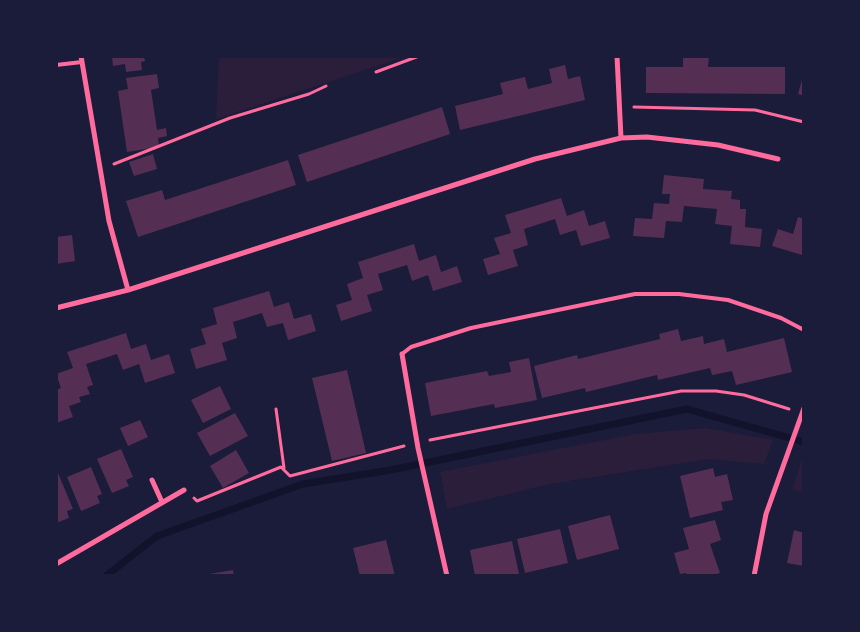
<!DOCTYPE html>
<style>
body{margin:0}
#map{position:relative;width:860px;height:632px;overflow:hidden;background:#1b1b3a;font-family:"PT Sans Narrow",sans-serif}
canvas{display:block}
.frame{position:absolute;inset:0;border:58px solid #1b1b3a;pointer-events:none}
</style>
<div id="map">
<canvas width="860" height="632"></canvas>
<div class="frame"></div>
</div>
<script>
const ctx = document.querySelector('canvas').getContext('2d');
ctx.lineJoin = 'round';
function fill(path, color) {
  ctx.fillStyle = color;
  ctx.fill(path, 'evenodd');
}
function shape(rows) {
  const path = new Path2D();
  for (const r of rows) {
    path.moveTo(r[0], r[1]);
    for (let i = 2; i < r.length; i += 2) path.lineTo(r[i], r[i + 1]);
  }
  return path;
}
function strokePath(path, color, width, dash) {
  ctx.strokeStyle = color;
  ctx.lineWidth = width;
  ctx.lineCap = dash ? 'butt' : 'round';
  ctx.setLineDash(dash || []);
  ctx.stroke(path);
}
fill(shape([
 [219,56,407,56,216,119],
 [705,428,773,440,764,464,708,459,550,484,447,509,440,472,635,434],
 [804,453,804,492,792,490]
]), '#2a1e3b');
strokePath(shape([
 [106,576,157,536,303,484,391,470,687,409,804,442]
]), '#12122b', 7);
fill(shape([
 [112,56,144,56,145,61,141,62,142,70,126,72,125,64,113,66],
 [709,56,708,67,785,67,785,94,646,93,646,67,683,67,683,57],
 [565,65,568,79,580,76,585,100,460,130,455,106,503,94,500,83,525,77,528,89,552,83,549,69],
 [157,74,159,88,151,90,157,130,166,128,167,136,158,138,159,147,127,152,118,91,128,89,126,78],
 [803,76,804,76,804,96,798,94],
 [442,107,450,134,307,182,298,155],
 [153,154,157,169,134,176,129,162],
 [288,160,296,185,138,237,126,201,162,190,165,200],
 [664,175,704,179,703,189,732,191,731,199,740,200,740,209,746,209,745,227,762,229,760,247,730,244,732,226,715,224,717,209,684,206,682,222,666,221,664,238,633,236,635,218,652,219,654,203,669,204,670,194,662,194],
 [561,198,567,216,584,210,589,226,605,221,610,238,581,246,576,230,560,235,555,219,524,229,528,245,513,250,518,266,488,275,483,259,500,254,494,238,511,233,505,215],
 [798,217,804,219,802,255,772,246,778,229,793,234],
 [72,235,75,261,56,264,56,237],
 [414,244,419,261,436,255,441,272,457,266,462,282,433,291,428,275,412,281,407,265,378,274,383,290,367,295,372,311,341,321,336,305,352,300,347,284,363,278,358,262],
 [269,291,274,307,289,302,294,319,311,314,316,331,288,340,283,323,267,327,262,313,233,322,237,338,222,343,227,360,196,369,190,349,206,344,201,329,217,324,213,308],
 [678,329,681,341,703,336,704,344,724,339,727,352,784,338,792,372,736,385,732,371,712,375,710,368,658,380,657,375,586,392,585,388,542,398,534,366,577,355,578,359,660,339,659,334],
 [126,333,131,349,146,344,151,360,169,354,175,373,145,383,139,364,123,370,117,354,86,364,93,385,87,387,90,394,79,397,81,402,69,406,73,417,56,423,56,390,61,388,56,374,73,368,67,352],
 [529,358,537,400,495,408,494,404,431,416,425,383,487,371,489,376,511,372,509,362],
 [347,370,366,453,332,461,312,378],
 [220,386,231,409,203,423,191,400],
 [235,413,248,436,210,456,197,433],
 [140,420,148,437,128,446,120,428],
 [121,449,133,477,126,480,129,486,112,493,97,459],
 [236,450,249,473,223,488,210,466],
 [91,467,102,494,97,496,100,503,81,511,67,477],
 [713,468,715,477,727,474,733,500,721,502,723,510,690,518,680,476],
 [58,473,73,509,67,511,69,518,56,523,56,474],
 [610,515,619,549,577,560,568,526],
 [715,520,721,540,710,544,720,573,710,576,687,576,686,573,680,574,674,553,689,549,683,528],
 [560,529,568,563,525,573,517,539],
 [794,530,804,533,804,566,787,563],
 [386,540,395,576,360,576,353,548],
 [512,541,519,574,475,576,470,550],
 [233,570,234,576,204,576,203,575]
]), '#542f53');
strokePath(shape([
 [376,72,419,56],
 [634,107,755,110,804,122],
 [114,164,230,118,309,94,326,86],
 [276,409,284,468],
 [430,440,681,391,716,391,744,395,789,409],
 [194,498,197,501,281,467,290,476,404,446]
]), '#ff6b9d', 3);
strokePath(shape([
 [56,65,82,62],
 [402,354,411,347,471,328,635,294,679,294,728,300,781,318,804,330]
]), '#ff6b9d', 4);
strokePath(shape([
 [81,56,109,221,128,290,535,159,621,138,617,56],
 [621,138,647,137,718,145,778,159],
 [56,308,128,290],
 [402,354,418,448,447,576],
 [152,480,162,502],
 [56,564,184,490],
 [754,576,766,514,804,408]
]), '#ff6b9d', 5);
</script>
